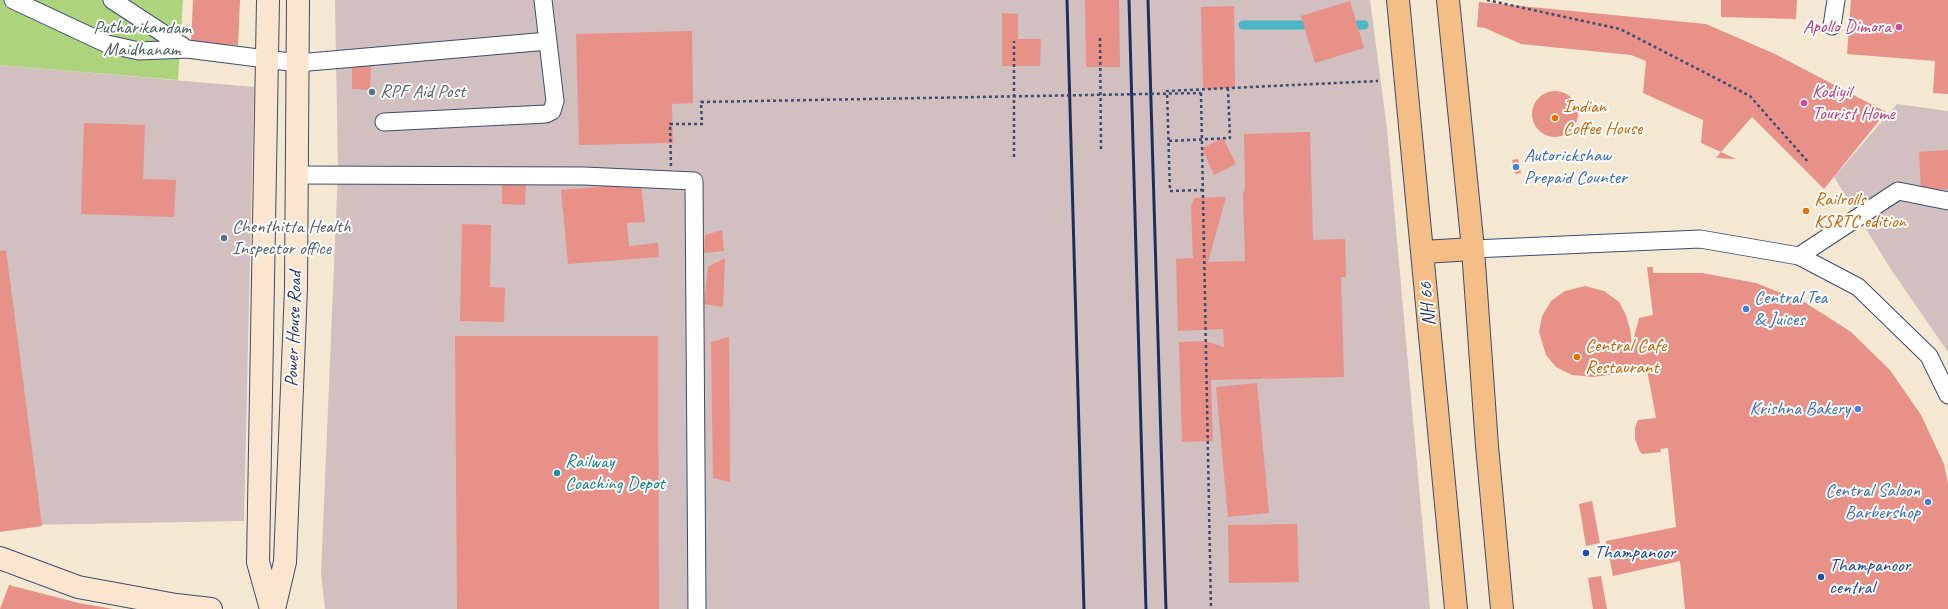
<!DOCTYPE html>
<style>
body{margin:0}
canvas{display:block;background:#f5e8d2}
</style>
<canvas width="1948" height="609"></canvas>
<script>
const ctx = document.querySelector('canvas').getContext('2d');
ctx.lineJoin = 'round';
function fill(path, color) {
  ctx.fillStyle = color;
  ctx.fill(path, 'evenodd');
}
function shape(rows) {
  const path = new Path2D();
  for (const r of rows) {
    if (r.length === 3) {
      path.moveTo(r[0] + r[2], r[1]);
      path.arc(r[0], r[1], r[2], 0, 2 * Math.PI);
      continue;
    }
    path.moveTo(r[0], r[1]);
    for (let i = 2; i < r.length; i += 2) path.lineTo(r[i], r[i + 1]);
  }
  return path;
}
function strokePath(path, color, width, dash) {
  ctx.strokeStyle = color;
  ctx.lineWidth = width;
  ctx.lineCap = dash ? 'butt' : 'round';
  ctx.setLineDash(dash || []);
  ctx.stroke(path);
}
function drawText(font, color, halo, rows, align = 'center') {
  ctx.font = font + ' Caveat,sans-serif';
  ctx.lineWidth = 4;
  ctx.setLineDash([]);
  ctx.textBaseline = 'middle';
  ctx.strokeStyle = halo;
  ctx.fillStyle = color;
  for (const [text, x, y, turn = 0] of rows) {
    ctx.save();
    ctx.translate(x, y);
    ctx.rotate((+turn || 0) * Math.PI / 180);
    ctx.textAlign = isNaN(turn) ? turn : align;
    if (halo) ctx.strokeText(text, 0, 0);
    ctx.fillText(text, 0, 0);
    ctx.restore();
  }
}
fill(shape([
 [335,0,1370,0,1387,129,1430,609,325,609,321,574,338,171],
 [0,65,254,87,244,521,26,525,0,511],
 [1897,104,1948,111,1948,352,1892,271,1834,177]
]), '#d2bfbf');
fill(shape([
 [0,0,183,0,178,80,0,65]
]), '#add37d');
strokePath(shape([
 [1243,25,1315,25],
 [1346,25,1364,25]
]), '#4bb6c8', 9);
fill(shape([
 [193,0,240,0,238,45,191,43],
 [1085,0,1119,0,1120,67,1086,67],
 [1721,0,1797,0,1796,19,1721,17],
 [1851,0,1948,0,1948,94,1933,93,1935,61,1847,54],
 [1350,1,1364,48,1315,63,1301,16],
 [1479,2,1706,24,1775,54,1886,112,1824,189,1752,117,1721,152,1701,143,1703,120,1643,93,1646,61,1631,55,1521,44,1485,28,1477,27],
 [1234,6,1235,88,1203,89,1201,7],
 [1002,13,1018,14,1018,39,1041,39,1040,66,1002,66],
 [692,31,693,103,672,104,673,143,579,145,576,34],
 [352,63,371,64,370,90,352,89],
 [1555,114,23],
 [84,123,145,125,143,179,176,180,174,217,81,214],
 [1310,132,1313,240,1345,239,1346,277,1341,277,1344,377,1211,380,1213,441,1182,442,1179,342,1205,341,1224,347,1223,329,1178,331,1176,259,1193,258,1191,206,1194,198,1226,197,1208,262,1245,261,1243,195,1245,187,1244,134],
 [1223,138,1236,164,1214,175,1202,148],
 [1948,150,1948,189,1921,190,1919,152],
 [1721,152,1736,159,1716,158],
 [1518,159,1521,173,1515,174,1512,160],
 [641,183,645,222,627,223,629,246,658,243,659,257,568,264,561,190],
 [502,185,526,185,525,205,502,204],
 [462,224,491,225,490,287,505,288,504,322,460,321],
 [722,230,724,251,704,253,705,235],
 [6,250,42,526,0,532,0,251],
 [725,258,723,307,704,304,708,267],
 [1647,267,1653,267,1653,273,1702,273,1756,283,1806,303,1851,332,1890,370,1921,415,1944,464,1948,484,1948,609,1685,609,1680,561,1613,576,1606,541,1676,527,1668,448,1660,449,1661,452,1642,454,1639,450,1635,439,1635,428,1638,420,1656,418,1647,370,1593,377,1572,375,1556,367,1546,355,1539,332,1542,316,1551,301,1565,291,1585,286,1604,291,1619,302,1626,315,1630,329,1632,345,1639,318,1653,315],
 [455,336,658,336,659,609,457,609],
 [729,337,730,469,730,482,713,478,711,342],
 [1257,383,1269,513,1228,517,1216,387],
 [1592,501,1600,543,1586,546,1579,504],
 [1297,524,1299,582,1229,583,1228,525],
 [1601,576,1607,609,1593,609,1588,578],
 [9,585,79,603,113,609,0,609]
]), '#e89188');
const lane = shape([
 [13,0,107,44,139,51,187,49],
 [112,0,187,49,298,63,548,41],
 [1832,26,1836,0],
 [384,122,546,114,552,111,555,101,543,0],
 [297,175,584,176,694,181,697,609],
 [1473,249,1700,239,1799,256,1858,287,1929,356,1948,395],
 [1799,256,1898,191,1948,201]
]);
const secondary = shape([
 [268,0,258,562,271,609],
 [0,558,78,587,176,605,211,609],
 [274,609,285,562,296,288,298,0]
]);
const primary = shape([
 [1398,0,1456,609],
 [1448,0,1473,249,1487,446,1502,609],
 [1423,252,1473,249]
]);
strokePath(lane, '#3c4b6f', 19);
strokePath(secondary, '#3c4b6f', 24);
strokePath(primary, '#3c4b6f', 24);
strokePath(shape([
 [1487,0,1620,29,1750,96,1809,163],
 [1100,38,1101,149],
 [1201,93,1211,609],
 [1169,141,1230,138,1228,89],
 [1014,157,1014,41],
 [1203,190,1170,191,1167,91,1378,81]
]), '#3c4b6f', 2.5, [3, 3]);
strokePath(lane, '#fff', 17);
strokePath(secondary, '#fbe5cf', 22);
strokePath(primary, '#f6be87', 22);
strokePath(shape([
 [1067,0,1084,609],
 [1129,0,1146,609],
 [1148,0,1166,609]
]), '#1b2f5e', 3);
strokePath(shape([
 [671,166,670,124,702,124,701,102,1201,93]
]), '#3c4b6f', 2.5, [3, 3]);
for (const [x, y, r, color] of [
 [1899,27,4,"#d1479c"],
 [372,92,4,"#5c6f8a"],
 [1804,103,4,"#d1479c"],
 [1555,118,4,"#e8710a"],
 [1516,167,4,"#3f7fe0"],
 [1806,211,4,"#e8710a"],
 [224,238,4,"#5c6f8a"],
 [1746,309,4,"#3f7fe0"],
 [1577,357,4,"#e8710a"],
 [1858,409,4,"#3f7fe0"],
 [557,473,4,"#0f9aa8"],
 [1928,502,4,"#3f7fe0"],
 [1586,553,4,"#1a4fb4"],
 [1821,577,4,"#1a4fb4"]
]) {
  const dot = new Path2D();
  dot.arc(x, y, r, 0, 2 * Math.PI);
  ctx.fillStyle = color;
  ctx.fill(dot);
  strokePath(dot, '#fdfcf7', 1.5);
}
drawText('19px', '#b23c85', '#fdfcf7', [
 ["Apollo Dimora",1891,27],
 ["Kodiyil",1812,92,"left"],
 ["Tourist Home",1812,114,"left"]
], 'right');
drawText('19px', '#476067', '#fdfcf7', [
 ["Putharikandam",142,28],
 ["Maidhanam",142,50]
]);
drawText('19px', '#4e5e75', '#fdfcf7', [
 ["RPF Aid Post",380,92],
 ["Chenthitta Health",232,227],
 ["Inspector office",232,249]
], 'left');
drawText('19px', '#c56008', '#fdfcf7', [
 ["Indian",1563,107],
 ["Coffee House",1563,129],
 ["Railrolls",1814,200],
 ["KSRTC edition",1814,222],
 ["Central Cafe",1585,346],
 ["Restaurant",1585,368]
], 'left');
drawText('19px', '#366cbe', '#fdfcf7', [
 ["Autorickshaw",1524,156],
 ["Prepaid Counter",1524,178],
 ["Central Tea",1754,298],
 ["& Juices",1754,320],
 ["Krishna Bakery",1850,409,"right"],
 ["Central Saloon",1920,491,"right"],
 ["Barbershop",1920,513,"right"]
], 'left');
drawText('19px', '#1b2f5e', '#fdfcf7', [
 ["NH 66",1428,304,-95],
 ["Power House Road",294,329,-88]
]);
drawText('19px', '#0d838f', '#fdfcf7', [
 ["Railway",565,462],
 ["Coaching Depot",565,484]
], 'left');
drawText('19px', '#164399', '#fdfcf7', [
 ["Thampanoor",1594,553],
 ["Thampanoor",1829,566],
 ["central",1829,588]
], 'left');
</script>
